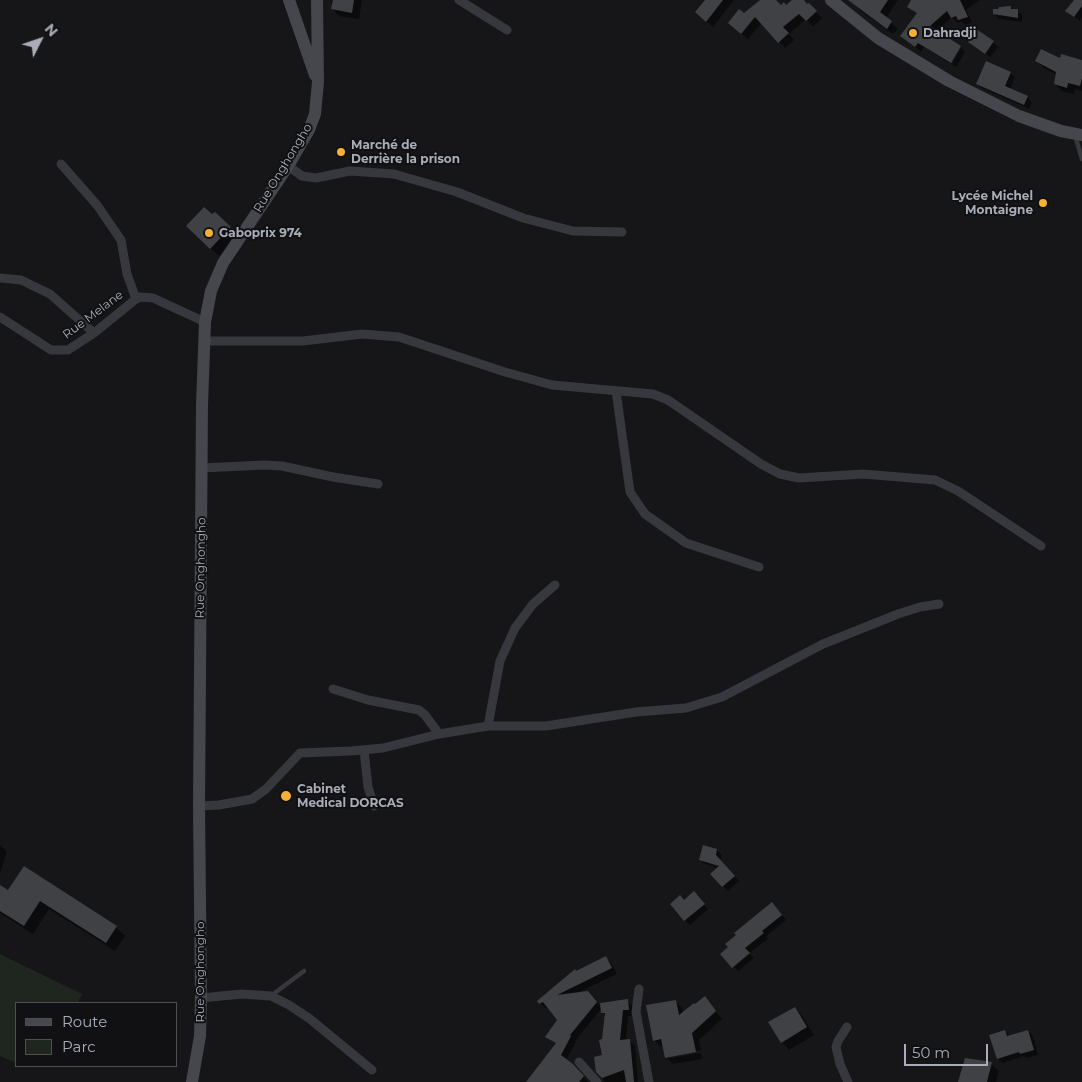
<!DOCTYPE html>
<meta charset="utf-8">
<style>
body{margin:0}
#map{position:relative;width:1082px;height:1082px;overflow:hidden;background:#161618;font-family:Montserrat,sans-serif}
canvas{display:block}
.legend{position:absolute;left:15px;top:1002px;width:162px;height:65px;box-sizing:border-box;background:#111113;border:1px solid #4d4f55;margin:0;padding:6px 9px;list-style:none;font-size:15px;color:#a8adb8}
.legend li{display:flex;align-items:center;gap:10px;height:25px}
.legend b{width:25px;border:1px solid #4d4f55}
.north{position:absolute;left:15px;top:15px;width:50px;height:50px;-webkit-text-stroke:4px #111113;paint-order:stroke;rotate:49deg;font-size:14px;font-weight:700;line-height:20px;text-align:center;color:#a8adb8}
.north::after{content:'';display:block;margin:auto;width:18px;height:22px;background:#a8adb8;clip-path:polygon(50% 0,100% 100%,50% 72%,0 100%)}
.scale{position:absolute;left:904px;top:1044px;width:84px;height:22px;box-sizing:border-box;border:2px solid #a8adb8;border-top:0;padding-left:6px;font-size:15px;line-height:18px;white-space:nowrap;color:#a8adb8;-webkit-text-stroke:4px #111113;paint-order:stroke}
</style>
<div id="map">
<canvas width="1082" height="1082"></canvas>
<ul class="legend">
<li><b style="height:6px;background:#45474d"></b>Route</li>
<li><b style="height:14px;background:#1e261f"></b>Parc</li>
</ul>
<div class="north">N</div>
<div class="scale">50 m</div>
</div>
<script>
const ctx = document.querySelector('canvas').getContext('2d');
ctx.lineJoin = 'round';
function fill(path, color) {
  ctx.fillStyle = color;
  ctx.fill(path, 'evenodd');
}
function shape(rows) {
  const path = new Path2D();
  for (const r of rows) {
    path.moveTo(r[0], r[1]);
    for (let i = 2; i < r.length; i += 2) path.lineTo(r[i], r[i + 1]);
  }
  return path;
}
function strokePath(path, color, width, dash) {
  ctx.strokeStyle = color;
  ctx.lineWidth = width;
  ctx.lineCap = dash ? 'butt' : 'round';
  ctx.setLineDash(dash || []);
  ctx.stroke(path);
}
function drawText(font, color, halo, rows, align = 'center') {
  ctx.font = font + ' Montserrat,sans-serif';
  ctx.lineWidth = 4;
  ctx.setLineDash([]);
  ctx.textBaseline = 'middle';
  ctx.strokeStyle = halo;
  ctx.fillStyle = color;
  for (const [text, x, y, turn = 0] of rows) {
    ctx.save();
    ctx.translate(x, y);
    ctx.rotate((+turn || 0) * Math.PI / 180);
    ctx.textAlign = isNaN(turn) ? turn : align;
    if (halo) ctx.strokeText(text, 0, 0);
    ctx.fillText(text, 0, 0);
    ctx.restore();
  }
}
fill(shape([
 [0,954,82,994,78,1003,16,1003,16,1063,0,1056]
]), '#1e261f');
fill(shape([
 [334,0,362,0,359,19,339,16,333,9],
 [707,0,734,0,713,27,703,19],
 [759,0,775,0,781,7,786,6,794,0,803,0,822,18,813,27,806,19,789,34,794,40,785,48,762,22,748,39,736,29,744,14,760,1],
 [850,0,898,0,886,18,898,29,893,34,862,12],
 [912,0,980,0,966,10,972,22,965,25,961,21,958,23,952,17,936,31,959,46,949,63,924,47,921,52,901,36,918,14,909,7],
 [1076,0,1082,0,1082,17,1080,21,1067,11],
 [1011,7,1014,10,1017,10,1022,15,1022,22,999,19,994,14],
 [970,42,993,42,998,47,990,57],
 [961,48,965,52,956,67,952,64],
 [1061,60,1082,61,1082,91,1075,89,1074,94,1062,91,1055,84,1057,75,1044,68,1036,61],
 [1010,73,1015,77,1010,90,1027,97,1032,102,1029,109,982,88,977,84],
 [215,213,238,235,219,256,195,234],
 [0,845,7,852,0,873],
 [704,847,717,850,722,855,720,861,739,881,728,891,712,874,718,868,705,864,700,860],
 [24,868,116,927,125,936,115,951,49,909,33,934,0,913,0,886,8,892],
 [699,898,708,909,690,925,685,920,684,902],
 [777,909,786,920,766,936,768,939,749,953,754,958,738,971,721,954],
 [606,958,611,963,617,974,577,993,593,998,602,1008,575,1041,576,1042,566,1060,588,1082,529,1082,557,1044,547,1036,558,1019,549,1007,546,1009,540,1003,576,972],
 [705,998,722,1019,699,1040,701,1050,670,1056,670,1058,701,1053,702,1059,673,1064,666,1057,664,1046,661,1047,654,1040,675,1001,682,1008,683,1013],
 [627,1001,633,1006,634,1015,628,1016,626,1041,629,1040,635,1046,638,1082,604,1082,604,1080,597,1071,604,1056,603,1040,606,1016,602,1012],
 [795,1008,802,1016,814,1035,789,1050,782,1042],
 [1005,1031,1010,1036,1028,1032,1033,1036,1038,1055,1026,1058,1024,1056,1003,1063,998,1059],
 [991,1064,999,1071,996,1082,959,1082]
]), '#0007');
fill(shape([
 [333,0,354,0,352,13,331,9],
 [705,0,723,0,706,22,695,12],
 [760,0,776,0,781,5,784,2,786,5,792,0,804,0,807,4,809,3,817,11,806,21,799,14,783,27,789,33,778,43,755,17,741,34,728,23,739,9,744,13],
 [848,0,888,0,880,12,892,21,887,29],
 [911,0,960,0,968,17,958,20,956,16,951,18,947,11,930,26,961,46,951,63,918,43,915,47,900,36,917,13,907,7],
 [1074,0,1082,0,1082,6,1074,17,1065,11],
 [1011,6,1011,9,1018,9,1018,18,993,14,993,9,998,9,999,7],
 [976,29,994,41,985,54,968,42],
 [1041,49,1060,58,1061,54,1082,60,1082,78,1080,86,1068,83,1067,88,1054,84,1056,72,1035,61],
 [986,61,1011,72,1005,86,1028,96,1024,105,976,84],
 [204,207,212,214,215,212,231,227,210,249,186,226],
 [703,845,717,849,716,855,735,876,722,887,710,874,719,866,699,860],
 [24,866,117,926,106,943,40,901,24,926,0,911,0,885,8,890],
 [694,891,705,904,684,921,670,904,680,895,684,900],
 [772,902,782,915,762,931,764,933,745,948,750,953,732,968,720,954,728,947,725,944,736,935,734,933],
 [606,956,612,968,557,995,588,991,597,1002,570,1035,571,1036,561,1055,573,1064,584,1076,579,1082,526,1082,556,1043,545,1037,557,1020,543,1002,539,1004,537,1001,575,969,576,971],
 [705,996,716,1011,692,1033,696,1052,665,1058,661,1039,653,1041,646,1005,676,1000,679,1015,694,1003,695,1004],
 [628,999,629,1010,623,1010,620,1040,630,1039,634,1082,626,1082,624,1070,602,1078,596,1072,594,1057,602,1055,599,1040,602,1039,605,1013,601,1013,600,1003],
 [795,1007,807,1027,781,1043,768,1022],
 [1005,1030,1007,1036,1028,1030,1034,1050,1020,1054,1019,1052,997,1059,989,1035],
 [965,1058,992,1062,987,1082,958,1082]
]), '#404145');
strokePath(shape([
 [1075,135,1082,159],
 [272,995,304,971]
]), '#37383d', 4.5);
strokePath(shape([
 [459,0,507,30],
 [61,164,97,205,121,240,127,274,136,299],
 [288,166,302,176,316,178,350,171,394,174,457,192,523,218,573,231,622,232],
 [0,278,21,280,50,294,94,333],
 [0,317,51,350,68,350,94,333,136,299,141,297,153,298,205,322],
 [203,341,303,341,362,334,399,337,505,372,552,385,653,394,668,400,761,464,780,474,799,478,863,474,935,480,958,491,1041,546],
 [616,391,630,492,645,514,686,543,759,567],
 [202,468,264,465,282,466,333,477,378,484],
 [333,689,368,700,419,710,425,715,439,734],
 [488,726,500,661,515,628,533,604,555,585],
 [364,750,368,787,374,806],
 [199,806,219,805,252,799,266,789,300,753,351,751,383,748,439,734,488,726,546,726,636,712,686,708,722,697,823,644,898,614,920,607,939,604],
 [639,989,636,1012,649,1082],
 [201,998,242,994,271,996,289,1005,310,1019,372,1070],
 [847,1027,838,1041,836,1047,840,1064,848,1082],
 [579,1062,597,1082]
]), '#37383d', 9);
strokePath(shape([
 [289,0,315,75],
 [831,0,878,38,949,81,1019,116,1061,131,1082,135],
 [192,1082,200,1036,201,998,199,806,202,405,205,322,211,291,223,263,288,166,309,130,315,114,318,82,317,0]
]), '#45474d', 12);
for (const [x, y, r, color] of [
 [913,33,5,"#f2b134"],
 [341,152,5,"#f2b134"],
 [1043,203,5,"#f2b134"],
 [209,233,5,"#f2b134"],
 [286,796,6,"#f2b134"]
]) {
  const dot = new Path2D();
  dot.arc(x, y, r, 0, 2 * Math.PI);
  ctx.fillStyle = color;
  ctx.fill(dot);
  strokePath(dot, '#111113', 2);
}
drawText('bold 12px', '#a8adb8', '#111113', [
 ["Dahradji",923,33],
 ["Marché de",351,145],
 ["Derrière la prison",351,159],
 ["Lycée Michel",1033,196,"right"],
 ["Montaigne",1033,210,"right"],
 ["Gaboprix 974",219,233],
 ["Cabinet",297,789],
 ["Medical DORCAS",297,803]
], 'left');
drawText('12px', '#a8adb8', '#111113', [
 ["Rue Onghongho",283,168,-59],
 ["Rue Melane",93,315,-37],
 ["Rue Onghongho",201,568,-89],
 ["Rue Onghongho",200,972,-90]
]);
</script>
